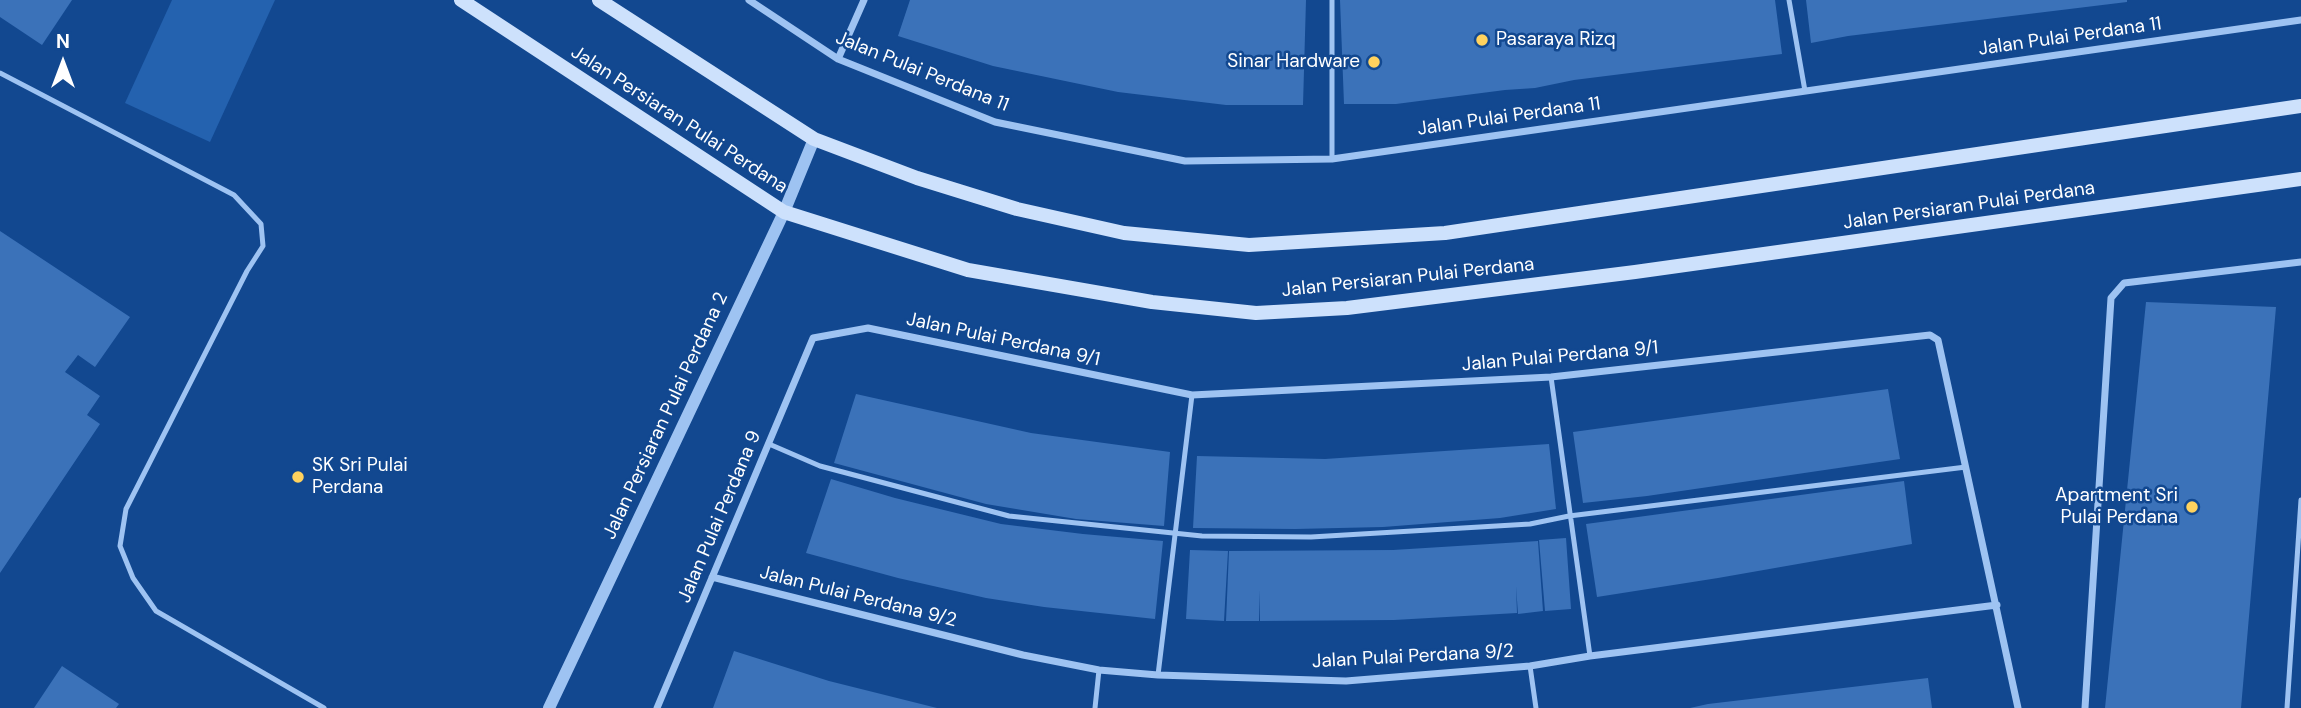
<!DOCTYPE html>
<style>
body{margin:0}
#map{position:relative;width:2301px;height:708px;overflow:hidden;background:#124890;font-family:"DM Sans",sans-serif}
canvas{display:block}
.north{position:absolute;left:28px;top:28px;width:70px;height:70px;-webkit-text-stroke:5px #124890;paint-order:stroke;rotate:0deg;font-size:19px;font-weight:700;line-height:28px;text-align:center;color:#fff}
.north::after{content:'';display:block;margin:auto;width:24px;height:32px;background:#fff;clip-path:polygon(50% 0,100% 100%,50% 72%,0 100%)}
</style>
<div id="map">
<canvas width="2301" height="708"></canvas>
<div class="north">N</div>
</div>
<script>
const ctx = document.querySelector('canvas').getContext('2d');
ctx.lineJoin = 'round';
function fill(path, color) {
  ctx.fillStyle = color;
  ctx.fill(path, 'evenodd');
}
function shape(rows) {
  const path = new Path2D();
  for (const r of rows) {
    path.moveTo(r[0], r[1]);
    for (let i = 2; i < r.length; i += 2) path.lineTo(r[i], r[i + 1]);
  }
  return path;
}
function strokePath(path, color, width, dash) {
  ctx.strokeStyle = color;
  ctx.lineWidth = width;
  ctx.lineCap = dash ? 'butt' : 'round';
  ctx.setLineDash(dash || []);
  ctx.stroke(path);
}
function drawText(font, color, halo, rows, align = 'center') {
  ctx.font = font + ' "DM Sans",sans-serif';
  ctx.lineWidth = 5;
  ctx.setLineDash([]);
  ctx.textBaseline = 'middle';
  ctx.strokeStyle = halo;
  ctx.fillStyle = color;
  for (const [text, x, y, turn = 0] of rows) {
    ctx.save();
    ctx.translate(x, y);
    ctx.rotate((+turn || 0) * Math.PI / 180);
    ctx.textAlign = isNaN(turn) ? turn : align;
    if (halo) ctx.strokeText(text, 0, 0);
    ctx.fillText(text, 0, 0);
    ctx.restore();
  }
}
fill(shape([
 [172,0,275,0,210,142,125,103]
]), '#2462af');
fill(shape([
 [0,0,72,0,42,45,0,17],
 [910,0,1306,0,1303,105,1226,105,1118,92,993,66,898,36],
 [1340,0,1775,0,1782,54,1574,80,1535,88,1505,90,1396,104,1344,104],
 [1806,0,2127,0,2127,2,1848,36,1811,43],
 [0,231,130,317,95,367,78,355,65,372,100,396,87,415,100,424,0,573],
 [2146,302,2276,307,2241,708,2105,708],
 [1888,389,1900,459,1647,496,1583,503,1573,432],
 [856,394,1031,433,1170,452,1164,526,1076,519,986,504,834,463],
 [1549,444,1556,509,1500,518,1383,527,1295,529,1193,528,1197,456,1325,459],
 [831,479,895,498,1001,524,1083,534,1163,541,1155,619,1044,607,986,598,898,578,806,553],
 [1904,481,1912,544,1718,578,1597,597,1586,524],
 [1566,538,1571,609,1545,611,1539,540],
 [1538,541,1543,611,1518,614,1516,586,1517,613,1394,620,1260,621,1260,590,1259,621,1226,621,1229,551,1393,550],
 [1190,550,1228,551,1224,621,1186,619],
 [734,651,829,681,937,708,713,708],
 [62,666,119,704,116,708,34,708],
 [1928,678,1932,708,1690,708,1708,704]
]), '#3b72b9');
strokePath(shape([
 [1789,0,1805,91],
 [0,73,234,195,261,224,263,246,247,271,126,509,120,546,133,578,156,611,324,708],
 [1332,159,1332,0],
 [1551,377,1590,656],
 [769,444,820,466,1009,516,1202,536,1311,537,1530,524,1569,516,1966,467],
 [1530,666,1536,708],
 [1158,675,1192,395],
 [1095,708,1099,670],
 [2287,708,2301,500]
]), '#9ec3f2', 5);
strokePath(shape([
 [749,0,838,59,995,122,1185,161,1332,159,2301,20],
 [838,59,864,0],
 [712,577,1023,655,1099,670,1158,675,1346,681,1530,666,1590,656,1997,605],
 [657,708,813,338,868,328,1192,395,1551,377,1930,335,1938,340,2018,708],
 [2085,708,2111,298,2124,283,2301,262]
]), '#9ec3f2', 7);
strokePath(shape([
 [549,708,784,212,814,139]
]), '#9ec3f2', 12);
strokePath(shape([
 [461,0,784,212,968,270,1152,302,1256,313,1347,308,1635,272,2301,179],
 [599,0,814,139,917,178,1017,209,1124,233,1249,245,1445,233,2301,106]
]), '#cde1fc', 14);
for (const [x, y, r, color] of [
 [1482,40,7,"#ffd25e"],
 [1374,62,7,"#ffd25e"],
 [298,477,7,"#ffd25e"],
 [2192,507,7,"#ffd25e"]
]) {
  const dot = new Path2D();
  dot.arc(x, y, r, 0, 2 * Math.PI);
  ctx.fillStyle = color;
  ctx.fill(dot);
  strokePath(dot, '#124890', 2.5);
}
drawText('19px', '#fff', '#124890', [
 ["Jalan Pulai Perdana 11",2070,37,-8],
 ["Jalan Pulai Perdana 11",922,72,22],
 ["Jalan Pulai Perdana 11",1509,117,-8],
 ["Jalan Persiaran Pulai Perdana",679,120,33],
 ["Jalan Persiaran Pulai Perdana",1969,206,-8],
 ["Jalan Persiaran Pulai Perdana",1408,278,-6],
 ["Jalan Pulai Perdana 9/1",1003,340,12],
 ["Jalan Pulai Perdana 9/1",1560,357,-5],
 ["Jalan Persiaran Pulai Perdana 2",666,416,-65],
 ["Jalan Pulai Perdana 9",720,517,-67],
 ["Jalan Pulai Perdana 9/2",858,597,14],
 ["Jalan Pulai Perdana 9/2",1413,657,-3]
]);
drawText('19px', '#fff', '#124890', [
 ["Pasaraya Rizq",1496,40],
 ["Sinar Hardware",1360,62,"right"],
 ["SK Sri Pulai",312,466],
 ["Perdana",312,488],
 ["Apartment Sri",2178,496,"right"],
 ["Pulai Perdana",2178,518,"right"]
], 'left');
</script>
